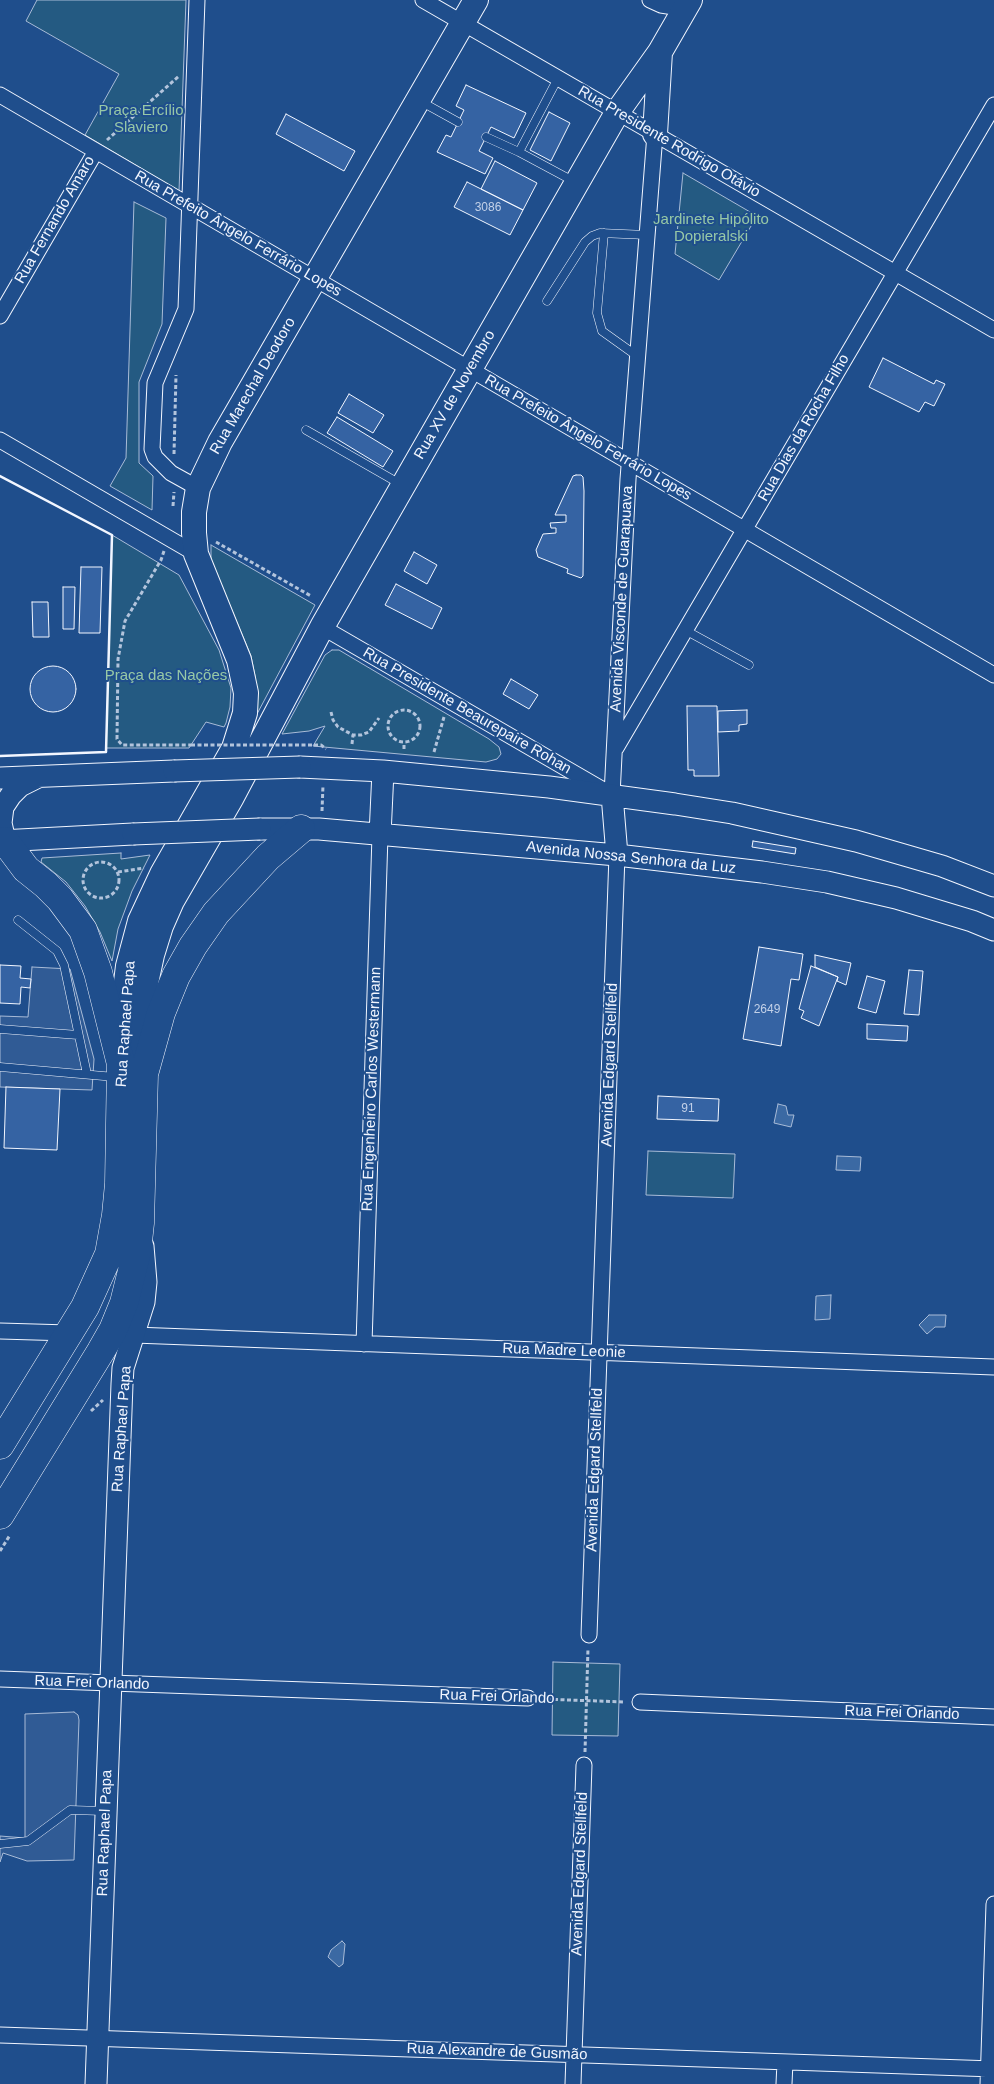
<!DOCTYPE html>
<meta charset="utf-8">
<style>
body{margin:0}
canvas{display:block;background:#1f4e8c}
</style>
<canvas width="994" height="2084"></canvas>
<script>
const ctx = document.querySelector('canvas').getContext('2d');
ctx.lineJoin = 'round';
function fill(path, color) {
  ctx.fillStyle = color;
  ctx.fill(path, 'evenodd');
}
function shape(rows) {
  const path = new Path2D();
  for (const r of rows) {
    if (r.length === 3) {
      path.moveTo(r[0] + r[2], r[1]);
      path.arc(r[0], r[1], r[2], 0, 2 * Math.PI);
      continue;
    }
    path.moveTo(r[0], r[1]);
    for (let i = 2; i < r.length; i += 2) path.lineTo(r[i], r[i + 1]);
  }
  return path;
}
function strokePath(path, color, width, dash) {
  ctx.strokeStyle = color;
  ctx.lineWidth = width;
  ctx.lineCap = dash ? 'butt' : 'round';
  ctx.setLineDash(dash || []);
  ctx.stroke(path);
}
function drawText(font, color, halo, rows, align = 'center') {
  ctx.font = font + ' Arial,sans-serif';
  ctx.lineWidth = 4;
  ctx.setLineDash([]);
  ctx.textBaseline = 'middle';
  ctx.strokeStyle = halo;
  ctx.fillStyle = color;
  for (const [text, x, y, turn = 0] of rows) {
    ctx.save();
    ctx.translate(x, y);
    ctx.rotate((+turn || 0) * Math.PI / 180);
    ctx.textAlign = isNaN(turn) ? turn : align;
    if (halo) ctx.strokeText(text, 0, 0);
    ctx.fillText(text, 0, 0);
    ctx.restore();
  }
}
const green = shape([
 [37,0,186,0,179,191,85,135,119,74,26,21,37,0],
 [683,173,757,216,719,280,675,254,683,173],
 [134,202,166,218,162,324,139,382,139,463,153,476,152,510,110,486,126,458,134,202],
 [112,535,179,575,219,650,231,688,230,707,226,723,224,727,206,722,189,748,106,748,112,535],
 [211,545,315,605,257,714,255,676,251,656,211,560,211,545],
 [332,650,339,650,489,739,499,747,501,754,497,759,486,762,313,746,325,726,309,731,282,734,325,655,332,650],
 [121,853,121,859,150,855,132,891,118,929,112,961,100,932,85,906,66,882,41,862,42,858,121,853],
 [648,1151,735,1154,733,1198,646,1195,648,1151],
 [553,1662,620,1664,618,1736,552,1735,553,1662]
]);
fill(green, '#245a82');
strokePath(green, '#a8bbd7', 1);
const parking = shape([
 [32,967,70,969,94,1059,92,1090,0,1087,0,1016,28,1017,32,967],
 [74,1712,78,1715,79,1720,74,1860,27,1861,3,1853,0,1862,0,1836,25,1838,25,1714,74,1712]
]);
fill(parking, '#305b95');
strokePath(parking, '#a8bbd7', 1);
const water = shape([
 [778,1104,786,1106,788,1115,794,1115,791,1127,774,1123,778,1104],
 [837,1156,861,1157,860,1171,836,1170,837,1156],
 [831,1295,830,1319,815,1320,816,1296,831,1295],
 [929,1315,946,1315,945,1327,935,1327,927,1334,919,1325,929,1315],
 [342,1941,345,1944,343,1964,339,1967,328,1957,331,1950,342,1941]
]);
fill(water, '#3b69a3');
strokePath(water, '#a8bbd7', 1);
const building = shape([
 [466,85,526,113,514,138,491,127,479,151,493,158,485,174,437,152,446,135,451,137,464,110,456,106,466,85],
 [549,112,570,123,551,161,530,150,549,112],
 [286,114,355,151,344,171,276,134,286,114],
 [495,161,537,183,523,210,481,189,495,161],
 [467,182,523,210,510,235,454,207,467,182],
 [883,358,934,384,936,380,945,384,934,406,925,402,919,412,869,387,883,358],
 [349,394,384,415,373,433,338,413,349,394],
 [337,417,393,451,383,467,327,433,337,417],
 [576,475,581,475,583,477,584,491,583,576,581,578,567,573,568,569,538,557,536,550,543,534,556,533,556,528,551,528,550,523,566,522,566,515,555,515,573,476,576,475],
 [414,552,437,565,427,584,404,571,414,552],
 [81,567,102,567,100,633,79,633,81,567],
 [396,584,442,608,432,629,385,605,396,584],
 [63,587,75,587,74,629,63,629,63,587],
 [32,602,48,602,49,637,33,637,32,602],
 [53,689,23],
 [511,679,538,695,529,709,503,694,511,679],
 [687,706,717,706,719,776,694,776,694,770,688,770,687,706],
 [747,710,747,724,739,725,739,731,718,732,718,711,747,710],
 [753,841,796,848,795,854,752,847,753,841],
 [759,947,803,954,799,980,791,979,781,1046,743,1039,759,947],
 [815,955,851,963,846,985,837,981,838,977,815,967,815,955],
 [0,965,21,966,20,978,31,979,30,988,21,987,20,1004,0,1003,0,965],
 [811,966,838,977,819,1026,801,1018,804,1011,799,1009,811,966],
 [909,970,923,971,919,1015,904,1014,909,970],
 [867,976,885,981,876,1013,858,1008,867,976],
 [867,1024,908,1026,907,1041,867,1039,867,1024],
 [6,1087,60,1089,57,1150,4,1148,6,1087],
 [658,1096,719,1099,718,1121,657,1119,658,1096]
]);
fill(building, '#3563a3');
strokePath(building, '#f2f6ff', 1);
const lane = shape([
 [420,101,458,122],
 [486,137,519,152,558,78],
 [519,152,575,182],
 [604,233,597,313,602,331,637,356],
 [547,301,585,242,592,236,600,233,647,235],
 [306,430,402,485],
 [685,630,749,665],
 [18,920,57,951,64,965,87,1074],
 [0,1029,78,1035],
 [0,1067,115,1077],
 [0,1844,28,1841,70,1810,104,1811]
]);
const street = shape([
 [197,0,186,309,155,383,152,449,155,457,171,473,198,488],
 [423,0,994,330],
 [650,0,661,5,674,7,688,4],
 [0,95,994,675],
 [0,316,96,151],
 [0,440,196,554],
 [322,627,612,795,628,479,655,134],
 [616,748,994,105],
 [0,1331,69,1333],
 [134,1335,994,1367],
 [364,1344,380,835],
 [589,1635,617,855],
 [0,1679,528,1698],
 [640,1702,994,1717],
 [0,2035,994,2069],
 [573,2084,584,1765],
 [784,2084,785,2062],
 [988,2084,994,1904]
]);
const secondary = shape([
 [300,767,383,771,549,787,675,804,732,813,856,841,942,866,994,886],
 [0,778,174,771],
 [612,795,617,855],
 [260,829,319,829,617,855,762,872,827,882,896,898,972,921,994,930],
 [380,835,383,771],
 [0,841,133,834],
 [5,841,1,823,3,807,11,795,20,786,38,777],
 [96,2084,122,1384,123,1368,144,1302,146,1282,143,1246]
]);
const primary = shape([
 [655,134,660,52],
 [122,1047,125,990,128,966,140,921,162,874,234,748,245,713,246,693,239,660,196,554,194,533,194,512,198,488,220,442,476,0],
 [144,1055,146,983,152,955,161,926,172,901,232,797,322,627,618,111,660,52,690,0]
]);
const highway = shape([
 [0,1445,85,1307,109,1254,116,1215,119,1184,121,1064,98,972,83,930,60,899,46,885,26,869,5,841],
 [0,1515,101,1351,113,1330,124,1303,137,1251,140,1223,144,1074,161,1013,176,976,193,946,216,913,268,857,301,829]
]);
strokePath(lane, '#f2f6ff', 9);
strokePath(street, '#f2f6ff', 17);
strokePath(secondary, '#f2f6ff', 23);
strokePath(primary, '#f2f6ff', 26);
strokePath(highway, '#f2f6ff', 29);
strokePath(shape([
 [107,140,179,76],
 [174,454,176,375],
 [173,506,174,492],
 [216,542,311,596],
 [164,551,161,560,125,621,118,659,117,739,122,745,191,745],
 [404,726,16],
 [331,712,333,720,338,727,353,735,361,735,369,732,379,718],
 [352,744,353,735],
 [314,745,321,745,326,749],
 [404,749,404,743],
 [434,752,444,717],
 [322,811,323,785],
 [101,880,18],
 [118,872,144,868],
 [91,1411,103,1400],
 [0,1551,10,1535],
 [541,1699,625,1702],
 [585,1752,588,1648]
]), '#b3c4dc', 3, [4, 2.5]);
strokePath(lane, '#1f4e8c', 8);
strokePath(street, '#1f4e8c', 15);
strokePath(secondary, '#1f4e8c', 21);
strokePath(primary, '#1f4e8c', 24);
strokePath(highway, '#1f4e8c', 28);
const secondaryBridge = shape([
 [174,771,300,767],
 [133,834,260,829]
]);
strokePath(secondaryBridge, '#f2f6ff', 23, []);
strokePath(shape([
 [191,745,314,745]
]), '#b3c4dc', 3, [4, 2.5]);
strokePath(secondaryBridge, '#1f4e8c', 21);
strokePath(shape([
 [0,476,112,535,106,752,0,756]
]), '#f2f6ff', 2.5);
drawText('12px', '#c3d1e8', null, [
 ["3086",488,208],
 ["2649",767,1010],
 ["91",688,1109]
]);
drawText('15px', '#97c8a6', '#1f4e8c', [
 ["Praça Ercílio",141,111],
 ["Slaviero",141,128],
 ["Jardinete Hipólito",711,220],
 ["Dopieralski",711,237],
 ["Praça das Nações",166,676]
]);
drawText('15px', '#f2f6ff', '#1f4e8c', [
 ["Rua Presidente Rodrigo Otávio",669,142,30],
 ["Rua Fernando Amaro",55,220,-60],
 ["Rua Prefeito Ângelo Ferrário Lopes",238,234,30],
 ["Rua Marechal Deodoro",253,386,-60],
 ["Rua XV de Novembro",455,395,-60],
 ["Rua Dias da Rocha Filho",804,428,-60],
 ["Rua Prefeito Ângelo Ferrário Lopes",588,438,30],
 ["Avenida Visconde de Guarapuava",622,599,-87],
 ["Rua Presidente Beaurepaire Rohan",467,711,30],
 ["Avenida Nossa Senhora da Luz",631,858,6],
 ["Rua Raphael Papa",126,1024,-86],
 ["Avenida Edgard Stellfeld",610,1065,-88],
 ["Rua Engenheiro Carlos Westermann",372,1089,-88],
 ["Rua Madre Leonie",564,1351,2],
 ["Rua Raphael Papa",122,1429,-86],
 ["Avenida Edgard Stellfeld",595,1470,-88],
 ["Rua Frei Orlando",92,1683,2],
 ["Rua Frei Orlando",497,1697,2],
 ["Rua Frei Orlando",902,1713,2],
 ["Rua Raphael Papa",105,1833,-88],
 ["Avenida Edgard Stellfeld",580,1874,-88],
 ["Rua Alexandre de Gusmão",497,2052,2]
]);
</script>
